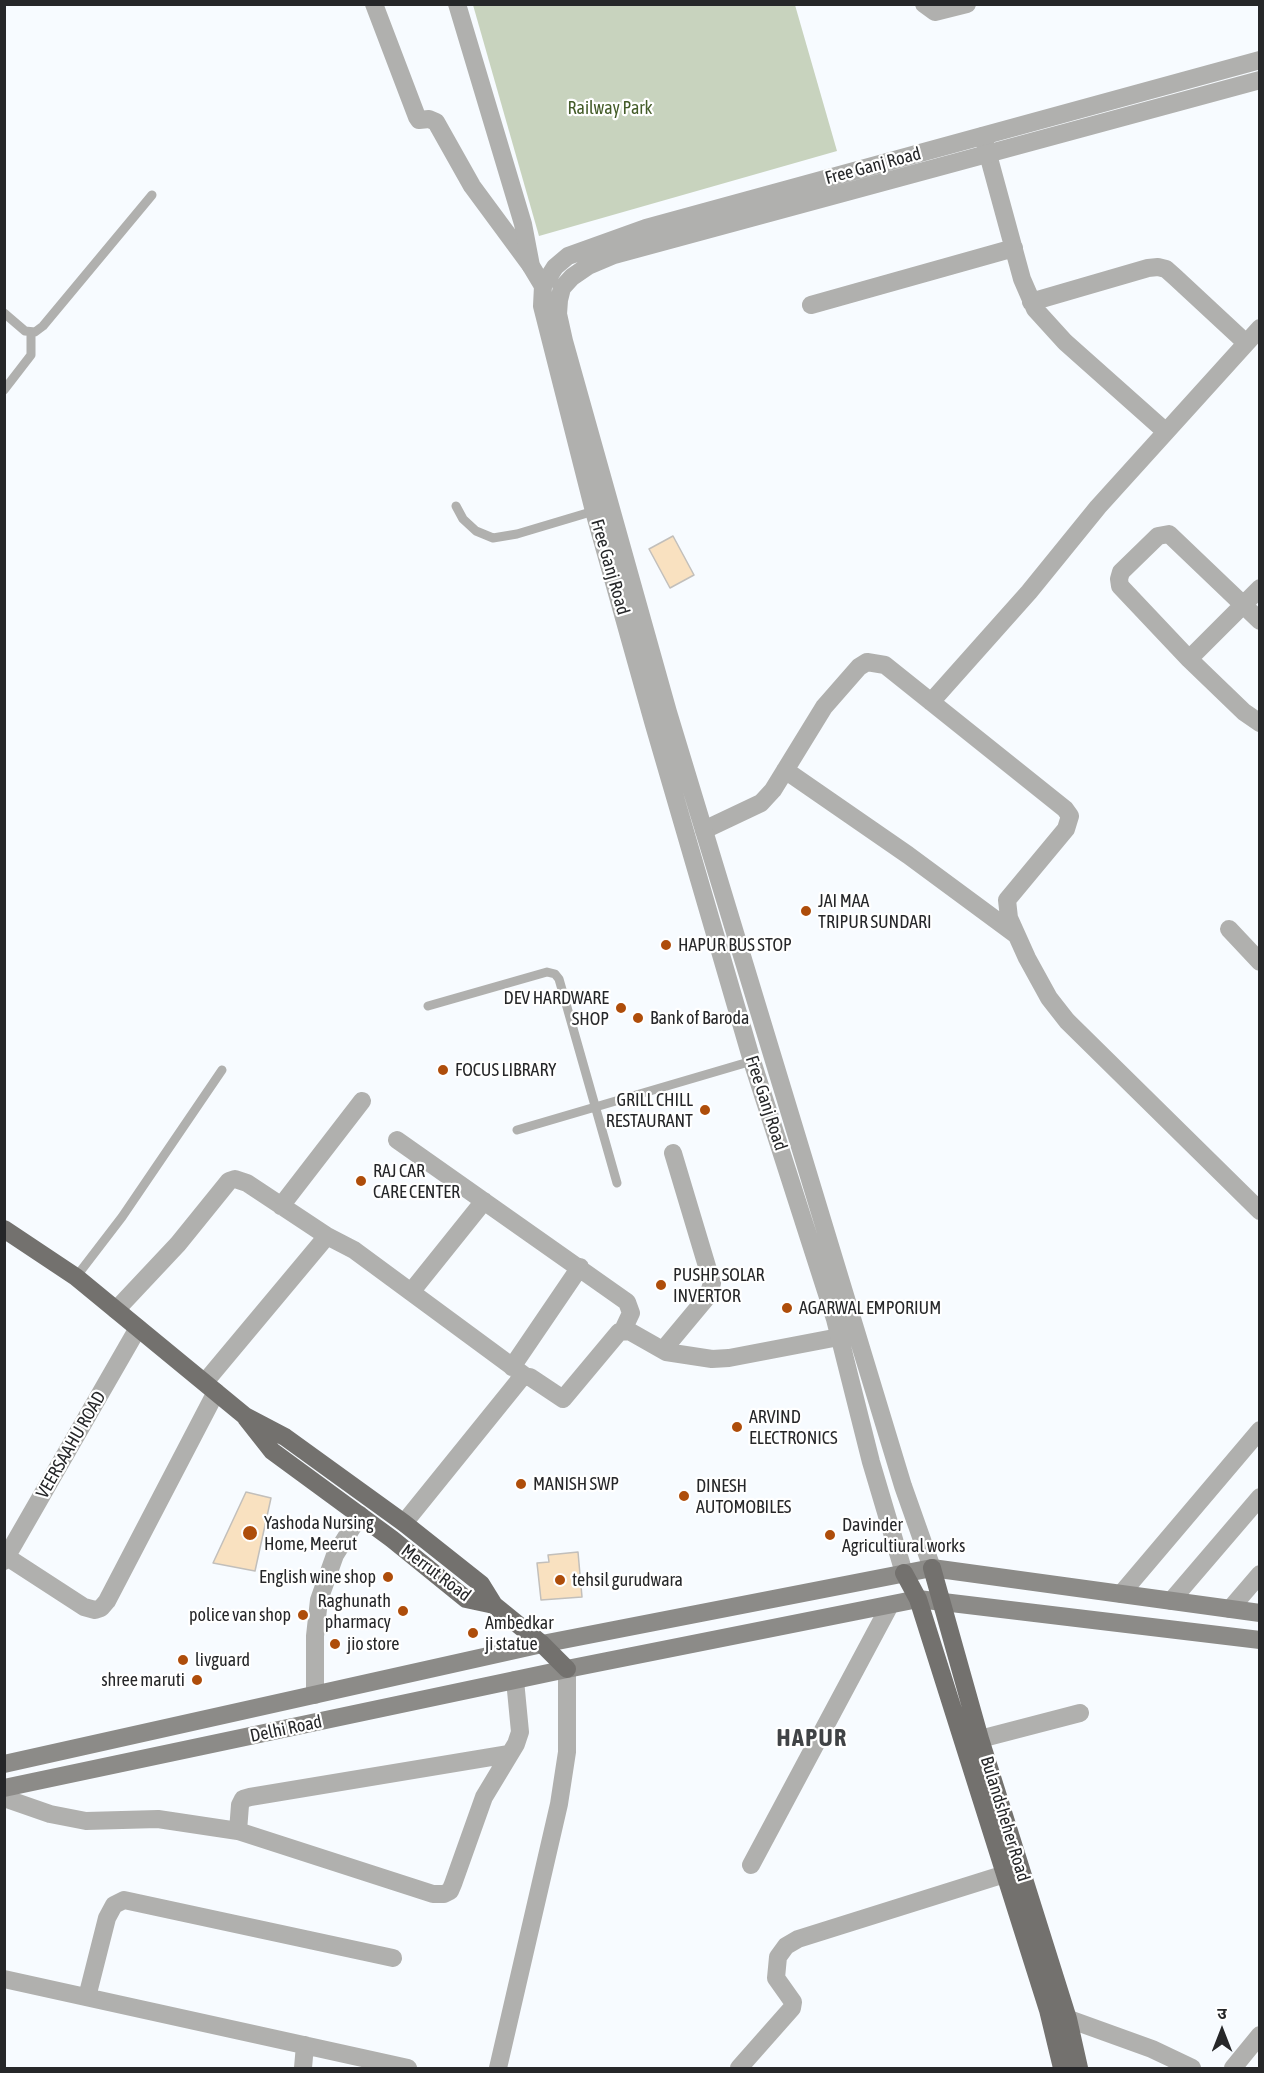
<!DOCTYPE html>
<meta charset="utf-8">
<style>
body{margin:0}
#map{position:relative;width:1264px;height:2073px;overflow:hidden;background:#f7fbff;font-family:"Asap Condensed","Noto Sans Devanagari",sans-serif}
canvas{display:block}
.frame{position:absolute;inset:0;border:6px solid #262729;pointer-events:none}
.north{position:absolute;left:1192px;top:2001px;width:60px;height:60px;-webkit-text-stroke:4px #fff;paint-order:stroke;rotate:0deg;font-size:16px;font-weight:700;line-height:24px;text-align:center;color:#262729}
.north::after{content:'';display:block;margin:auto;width:21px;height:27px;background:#262729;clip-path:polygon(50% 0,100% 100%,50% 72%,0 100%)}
</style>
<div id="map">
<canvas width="1264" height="2073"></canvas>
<div class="frame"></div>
<div class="north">उ</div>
</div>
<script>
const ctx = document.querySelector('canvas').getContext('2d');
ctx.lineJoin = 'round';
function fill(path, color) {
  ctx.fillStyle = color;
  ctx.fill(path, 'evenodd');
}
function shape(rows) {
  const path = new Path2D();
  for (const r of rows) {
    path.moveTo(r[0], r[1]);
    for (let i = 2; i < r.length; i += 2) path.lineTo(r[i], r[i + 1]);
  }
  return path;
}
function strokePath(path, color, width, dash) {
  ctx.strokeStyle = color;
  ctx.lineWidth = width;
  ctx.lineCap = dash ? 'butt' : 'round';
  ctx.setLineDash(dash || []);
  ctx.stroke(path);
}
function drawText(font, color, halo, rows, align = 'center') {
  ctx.font = font + ' "Asap Condensed",sans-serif';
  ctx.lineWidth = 4.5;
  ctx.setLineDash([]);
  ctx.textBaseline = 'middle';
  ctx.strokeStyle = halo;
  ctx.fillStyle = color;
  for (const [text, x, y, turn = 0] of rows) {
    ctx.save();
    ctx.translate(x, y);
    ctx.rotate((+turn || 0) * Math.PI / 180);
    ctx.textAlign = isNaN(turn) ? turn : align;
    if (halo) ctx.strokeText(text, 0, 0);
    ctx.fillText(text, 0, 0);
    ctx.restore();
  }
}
fill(shape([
 [473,5,795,5,837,151,539,236]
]), '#c8d3be');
const building = shape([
 [673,536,694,575,670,588,649,549,673,536],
 [246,1492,271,1498,255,1571,213,1563,246,1492],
 [578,1552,582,1597,541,1600,537,1563,549,1562,548,1555,578,1552]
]);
fill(building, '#f9e1c0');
strokePath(building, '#c2bfbb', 1.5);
strokePath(shape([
 [4,313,25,331,35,332,43,326,152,195],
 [4,390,31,355,31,332],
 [456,506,463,519,476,531,493,538,517,534,594,511],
 [428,1006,547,972,555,974,559,979,617,1183],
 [517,1130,752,1061],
 [76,1277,122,1217,222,1070]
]), '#b0b0ae', 9);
strokePath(shape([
 [374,4,417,117,419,120,429,119,436,122,472,186,531,266],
 [924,4,935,12,967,4],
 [983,136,1022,279,1035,309,1065,342,1165,431],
 [1031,302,1148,268,1158,267,1166,269,1175,277,1245,342],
 [811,305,1014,248],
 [1260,621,1169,534,1158,536,1121,572,1119,579,1120,586,1189,659,1244,712,1260,723],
 [1189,659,1260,588],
 [931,702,1029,592,1098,507,1260,328],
 [785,770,908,855,1015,934],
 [704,830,761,803,773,790,824,707,859,667,867,662,885,665,1065,809,1070,816,1066,829,1007,900,1009,918,1027,958,1049,998,1067,1021,1260,1211],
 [1229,929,1260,962],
 [397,1140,627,1302,631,1313,623,1330],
 [281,1206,362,1101],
 [411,1292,484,1201],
 [116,1310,178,1244,229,1181,235,1179,247,1183,327,1236],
 [663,1350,708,1296,712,1283,673,1153],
 [512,1367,580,1267],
 [205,1382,327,1236,354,1250,525,1376],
 [404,1523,522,1377,530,1377,563,1399,619,1332,629,1331,666,1352,712,1359,729,1358,839,1337],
 [7,1557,84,1607,95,1610,101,1608,107,1601,216,1392],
 [4,1561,138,1328],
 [1121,1594,1260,1430],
 [1171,1601,1260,1497],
 [1230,1609,1260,1574],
 [315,1695,315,1636,319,1600,335,1555,360,1515],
 [980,1739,1080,1713],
 [4,1798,50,1814,86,1821,158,1819,238,1831,433,1894,444,1894,450,1891,453,1884,484,1797,516,1744,520,1732,515,1680],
 [238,1831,240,1805,243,1799,250,1797,509,1754],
 [751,1865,890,1605],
 [4,1979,408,2068],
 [87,1997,107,1918,114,1905,124,1900,393,1958],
 [303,2068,305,2045],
 [498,2068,559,1804,567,1752,567,1669],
 [739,2068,792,2008,793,2002,776,1978,778,1957,786,1946,798,1939,1005,1874],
 [1233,2068,1260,2035]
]), '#b0b0ae', 18);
strokePath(shape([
 [457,4,523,224,531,266,543,286],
 [932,1568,903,1486,668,712,564,341,558,314,559,300,562,288,572,277,588,266,614,255,1260,80],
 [904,1573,871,1462,835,1319,752,1061,654,725,594,511,542,306,543,286,555,267,568,256,646,228,1260,60],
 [1055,2014,1152,2049,1192,2068]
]), '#b0b0ae', 18);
strokePath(shape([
 [4,1764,542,1644,932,1568,1260,1613],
 [4,1788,567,1669,918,1599,1260,1640]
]), '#8c8b88', 18);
strokePath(shape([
 [4,1229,76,1277,245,1416,285,1437,404,1523,481,1584,494,1605,542,1644,567,1669],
 [246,1418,272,1451,392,1539,466,1599,494,1605],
 [932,1568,980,1739,1068,2019,1079,2068],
 [904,1573,918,1599,1048,2010,1062,2068]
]), '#73716e', 18);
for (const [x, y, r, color] of [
 [806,911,6,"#ae4d0a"],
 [666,945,6,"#ae4d0a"],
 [621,1008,6,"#ae4d0a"],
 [638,1018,6,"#ae4d0a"],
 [443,1070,6,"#ae4d0a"],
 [705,1110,6,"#ae4d0a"],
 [361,1181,6,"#ae4d0a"],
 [661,1285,6,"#ae4d0a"],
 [787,1308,6,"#ae4d0a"],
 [737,1427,6,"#ae4d0a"],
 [521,1484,6,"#ae4d0a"],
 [684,1496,6,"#ae4d0a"],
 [250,1533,8,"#ae4d0a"],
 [830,1535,6,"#ae4d0a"],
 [388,1577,6,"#ae4d0a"],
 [560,1580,6,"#ae4d0a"],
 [403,1611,6,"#ae4d0a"],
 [303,1615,6,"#ae4d0a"],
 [473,1633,6,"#ae4d0a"],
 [335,1644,6,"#ae4d0a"],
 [183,1660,6,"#ae4d0a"],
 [197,1680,6,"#ae4d0a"]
]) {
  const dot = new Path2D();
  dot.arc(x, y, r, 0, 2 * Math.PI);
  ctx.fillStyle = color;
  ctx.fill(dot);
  strokePath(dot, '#fff', 2);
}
drawText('18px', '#445c29', '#fff', [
 ["Railway Park",610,108]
]);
drawText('18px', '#262729', '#fff', [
 ["Free Ganj Road",873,166,-15],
 ["Free Ganj Road",610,567,74],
 ["Free Ganj Road",766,1103,72],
 ["VEERSAAHU ROAD",71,1445,-60],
 ["Merrut Road",436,1573,37],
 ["Delhi Road",286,1729,-12],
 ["Bulandsheher Road",1005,1819,73]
]);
drawText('18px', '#262729', '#fff', [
 ["JAI MAA",818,901],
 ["TRIPUR SUNDARI",818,922],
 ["HAPUR BUS STOP",678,945],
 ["DEV HARDWARE",609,998,"right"],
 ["SHOP",609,1019,"right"],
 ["Bank of Baroda",650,1018],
 ["FOCUS LIBRARY",455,1070],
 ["GRILL CHILL",693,1100,"right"],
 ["RESTAURANT",693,1121,"right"],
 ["RAJ CAR",373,1171],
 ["CARE CENTER",373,1192],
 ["PUSHP SOLAR",673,1275],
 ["INVERTOR",673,1296],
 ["AGARWAL EMPORIUM",799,1308],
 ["ARVIND",749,1417],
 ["ELECTRONICS",749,1438],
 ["MANISH SWP",533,1484],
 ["DINESH",696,1486],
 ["AUTOMOBILES",696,1507],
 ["Yashoda Nursing",264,1523],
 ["Home, Meerut",264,1544],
 ["Davinder",842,1525],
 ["Agricultiural works",842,1546],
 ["English wine shop",376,1577,"right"],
 ["tehsil gurudwara",572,1580],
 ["Raghunath",391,1601,"right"],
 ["pharmacy",391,1622,"right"],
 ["police van shop",291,1615,"right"],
 ["Ambedkar",485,1623],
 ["ji statue",485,1644],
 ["jio store",347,1644],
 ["livguard",195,1660],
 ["shree maruti",185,1680,"right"]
], 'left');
ctx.letterSpacing = '1.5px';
drawText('bold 24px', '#404346', '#fff', [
 ["HAPUR",812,1738]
]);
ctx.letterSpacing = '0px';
</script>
